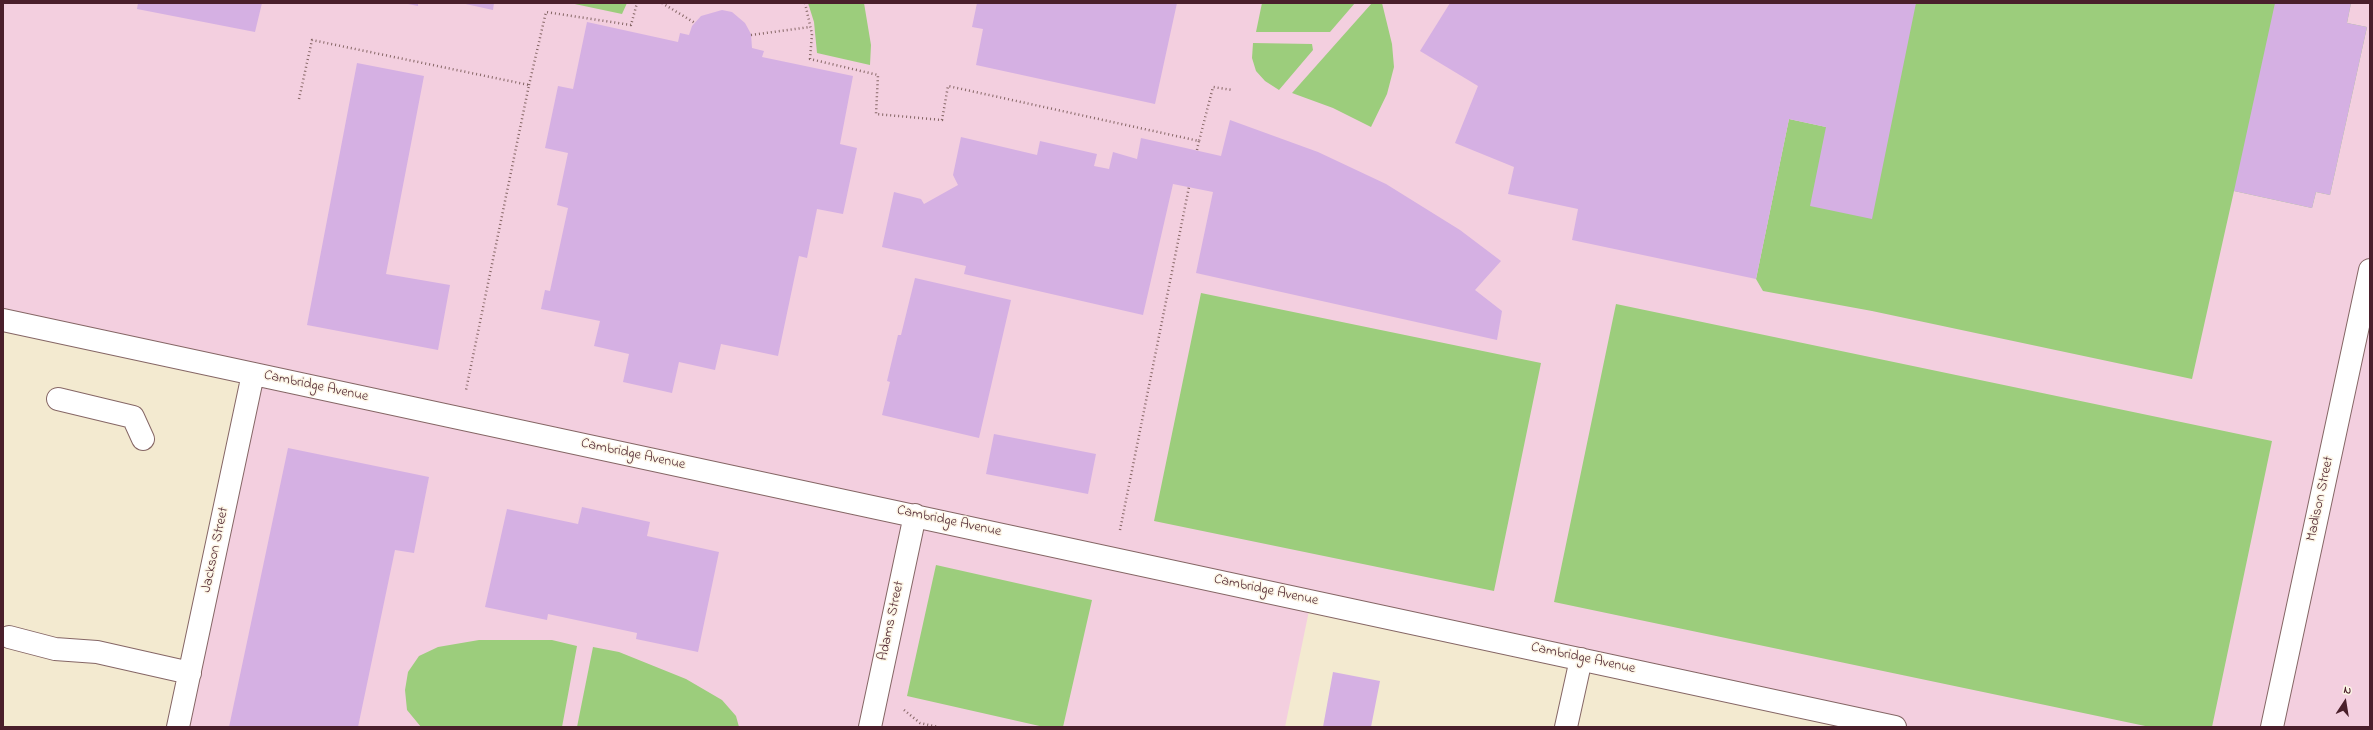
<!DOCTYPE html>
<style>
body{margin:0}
#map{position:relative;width:2373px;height:730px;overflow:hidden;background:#f3ead0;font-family:"Indie Flower",sans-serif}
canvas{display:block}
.frame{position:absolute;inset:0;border:4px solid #4a1f2b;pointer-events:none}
.north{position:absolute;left:2325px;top:682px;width:40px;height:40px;-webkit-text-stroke:3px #fcf5e5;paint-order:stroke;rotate:12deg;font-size:11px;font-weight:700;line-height:16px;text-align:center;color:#4a1f2b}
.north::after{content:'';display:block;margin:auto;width:14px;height:18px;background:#4a1f2b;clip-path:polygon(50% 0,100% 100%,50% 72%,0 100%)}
</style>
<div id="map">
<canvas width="2373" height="730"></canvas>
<div class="frame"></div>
<div class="north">N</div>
</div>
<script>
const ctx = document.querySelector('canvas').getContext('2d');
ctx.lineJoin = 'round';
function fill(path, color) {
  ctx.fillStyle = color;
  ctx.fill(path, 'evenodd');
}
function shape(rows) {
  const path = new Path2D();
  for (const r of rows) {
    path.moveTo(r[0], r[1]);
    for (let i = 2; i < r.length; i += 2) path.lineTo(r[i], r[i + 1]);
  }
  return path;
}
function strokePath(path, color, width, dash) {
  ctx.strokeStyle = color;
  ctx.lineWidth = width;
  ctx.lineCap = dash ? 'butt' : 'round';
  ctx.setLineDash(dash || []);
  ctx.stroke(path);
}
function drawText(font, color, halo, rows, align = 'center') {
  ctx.font = font + ' "Indie Flower",sans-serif';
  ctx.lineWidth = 3;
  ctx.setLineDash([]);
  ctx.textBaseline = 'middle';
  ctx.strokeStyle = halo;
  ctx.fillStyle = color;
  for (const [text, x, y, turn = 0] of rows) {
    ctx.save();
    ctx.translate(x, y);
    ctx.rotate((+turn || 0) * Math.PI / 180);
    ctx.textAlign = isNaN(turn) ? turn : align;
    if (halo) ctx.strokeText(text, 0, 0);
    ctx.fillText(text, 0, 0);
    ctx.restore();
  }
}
fill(shape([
 [3,3,2370,3,2370,727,1895,727,1311,601,1285,727,178,727,253,374,3,320]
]), '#f3cfdf');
fill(shape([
 [570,3,627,3,622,14],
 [808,3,864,3,871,45,870,65,817,53,814,22],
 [1262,3,1355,3,1330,32,1256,32],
 [1372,3,1382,3,1392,44,1394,67,1387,94,1371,127,1333,108,1292,93],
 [1851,3,2351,3,2347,23,2367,27,2330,195,2316,192,2312,208,2234,191,2192,379,1872,311,1763,291,1756,279,1789,119,1826,127],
 [1253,43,1312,44,1313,50,1279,90,1265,81,1256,71,1252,58],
 [1201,293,1541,363,1494,591,1154,521],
 [1616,304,2272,441,2212,727,2150,727,1554,602],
 [936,565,1092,600,1063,727,1044,727,907,696],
 [479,640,552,640,577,646,562,727,421,727,407,710,405,690,408,672,419,656,438,647],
 [593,647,619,652,686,679,722,700,736,716,739,727,577,727]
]), '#9ccd7c');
fill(shape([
 [138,3,262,3,255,32,137,9],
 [403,3,418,3,418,6],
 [461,3,494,3,493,10],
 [977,3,1177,3,1155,104,976,65,983,29,972,27],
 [1450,3,1916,3,1872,219,1810,206,1826,127,1789,119,1756,279,1572,240,1578,209,1508,194,1514,167,1455,143,1478,86,1420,51],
 [2275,3,2351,3,2347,23,2367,27,2330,195,2316,192,2312,208,2234,191],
 [722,10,732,12,745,23,751,34,752,48,764,51,762,57,853,76,840,144,857,148,843,214,817,209,807,258,799,256,778,356,721,344,715,370,679,362,672,393,623,382,629,354,594,346,600,321,541,309,545,290,550,291,568,208,557,205,568,153,545,148,558,86,573,89,587,22,678,42,680,33,689,35,692,26,701,16],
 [357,63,424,76,386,274,450,285,438,350,307,325],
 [1230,120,1318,152,1386,184,1460,230,1501,261,1475,290,1502,311,1497,340,1196,273,1213,192,1173,184,1143,315,964,274,966,266,882,247,894,192,921,199,924,204,958,185,953,175,961,137,1037,155,1040,141,1097,154,1094,166,1109,169,1113,152,1137,159,1141,138,1221,156],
 [915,278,1011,300,979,438,882,415,890,382,887,381,898,335,901,335],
 [994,434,1096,454,1088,494,986,474],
 [288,448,429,477,414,553,395,550,358,727,229,727],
 [582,507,650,522,647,536,719,552,698,652,636,639,637,633,548,614,547,620,485,607,507,509,578,524],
 [1333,672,1380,681,1371,727,1323,727]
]), '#d5b0e3');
const minor = shape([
 [3,320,1895,727],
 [58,399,133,417,143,439],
 [9,637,55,649,97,652,190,673],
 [178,727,253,374],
 [870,727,915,515],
 [1566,727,1581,659],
 [2272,727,2370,270]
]);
strokePath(minor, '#856665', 24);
strokePath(shape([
 [662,3,695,23],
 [805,3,812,34,810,59,878,75,876,114,942,120,948,86,1199,141,1213,87,1232,90],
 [751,35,810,27],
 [529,85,546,12,631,25,637,3],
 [299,99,312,40,529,85,466,390],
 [1197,150,1199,141],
 [1120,530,1189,187],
 [904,710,920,723,938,727]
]), '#856665', 2.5, [1, 3]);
strokePath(minor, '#fff', 22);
drawText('14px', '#4a1f2b', '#fcf5e5', [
 ["Cambridge Avenue",316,387,12],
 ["Cambridge Avenue",633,455,12],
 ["Madison Street",2321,499,-78],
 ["Cambridge Avenue",949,522,12],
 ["Jackson Street",216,550,-78],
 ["Cambridge Avenue",1266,591,12],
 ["Adams Street",892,621,-78],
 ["Cambridge Avenue",1583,659,12]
]);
</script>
